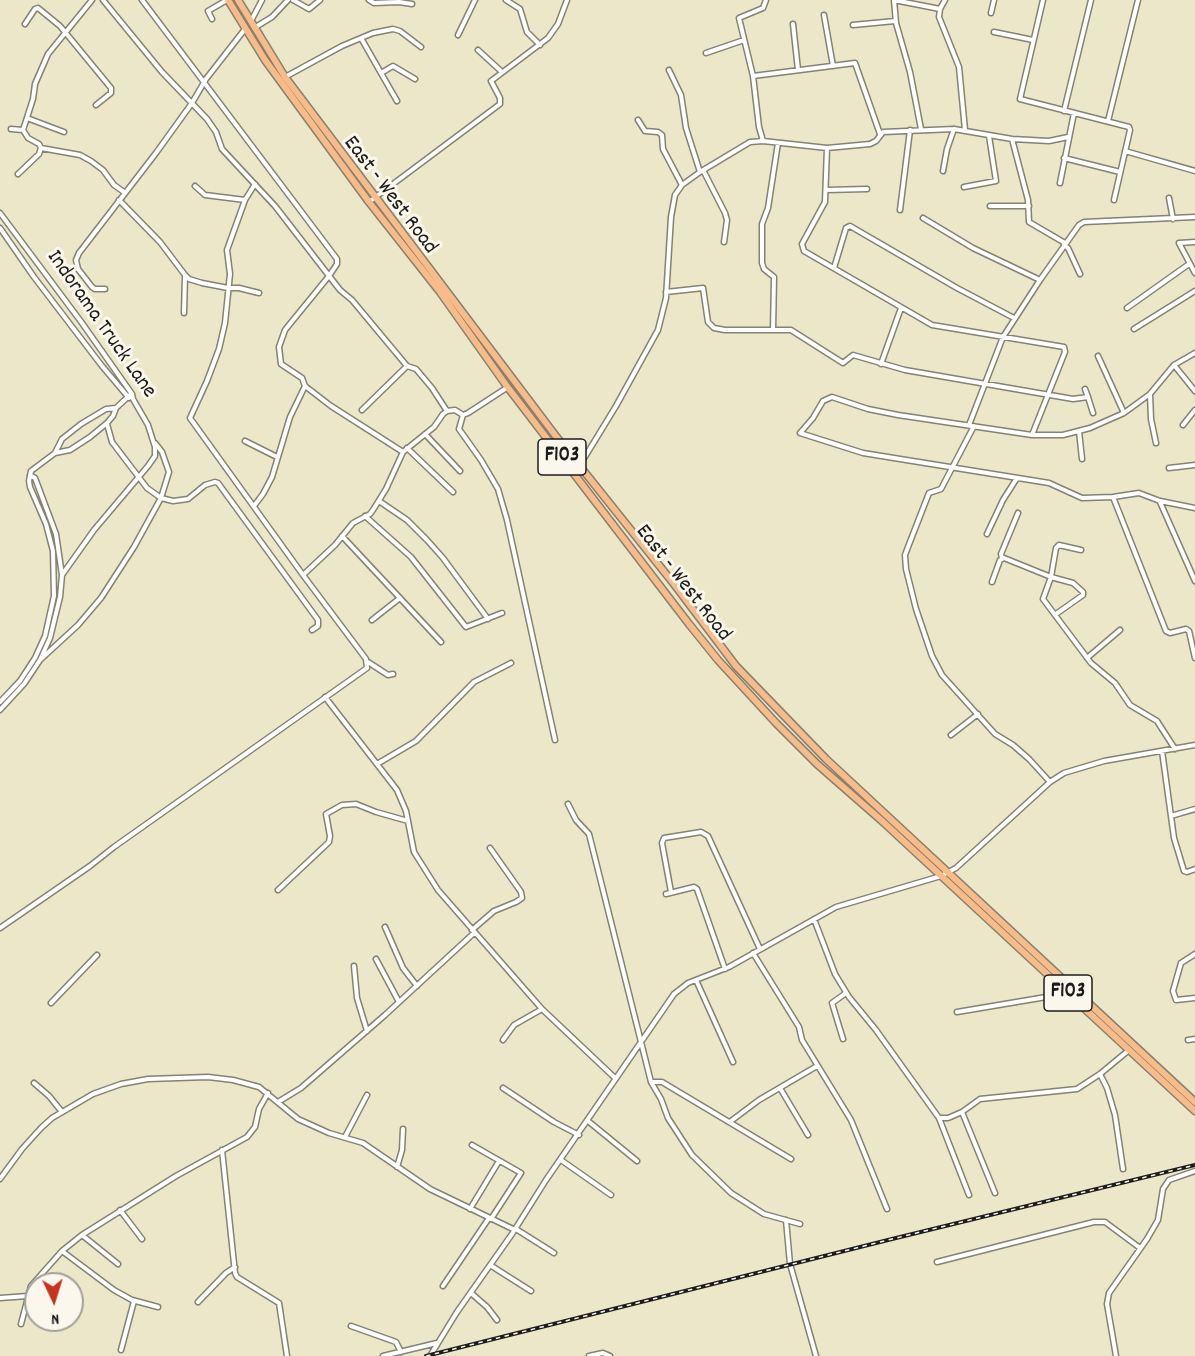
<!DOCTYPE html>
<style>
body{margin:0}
#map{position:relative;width:1195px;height:1356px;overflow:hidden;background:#ede7ca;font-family:Dekko,sans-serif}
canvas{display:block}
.north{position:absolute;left:24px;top:1272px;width:60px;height:60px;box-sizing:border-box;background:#fbf7ec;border:2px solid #a29f99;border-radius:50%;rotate:176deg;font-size:16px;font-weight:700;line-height:24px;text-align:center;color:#1c1c1c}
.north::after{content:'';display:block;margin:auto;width:21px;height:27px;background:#c8321e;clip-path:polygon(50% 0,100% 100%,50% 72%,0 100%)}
</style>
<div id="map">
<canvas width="1195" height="1356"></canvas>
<div class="north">N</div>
</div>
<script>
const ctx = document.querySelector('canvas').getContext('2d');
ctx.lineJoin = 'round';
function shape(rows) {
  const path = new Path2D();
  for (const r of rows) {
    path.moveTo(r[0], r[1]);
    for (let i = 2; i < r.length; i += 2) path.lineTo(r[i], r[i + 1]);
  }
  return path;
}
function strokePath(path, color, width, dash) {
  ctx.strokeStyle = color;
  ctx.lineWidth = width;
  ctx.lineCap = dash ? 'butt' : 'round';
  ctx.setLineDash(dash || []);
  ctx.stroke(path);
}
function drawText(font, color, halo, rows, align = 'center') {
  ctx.font = font + ' Dekko,sans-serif';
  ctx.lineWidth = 6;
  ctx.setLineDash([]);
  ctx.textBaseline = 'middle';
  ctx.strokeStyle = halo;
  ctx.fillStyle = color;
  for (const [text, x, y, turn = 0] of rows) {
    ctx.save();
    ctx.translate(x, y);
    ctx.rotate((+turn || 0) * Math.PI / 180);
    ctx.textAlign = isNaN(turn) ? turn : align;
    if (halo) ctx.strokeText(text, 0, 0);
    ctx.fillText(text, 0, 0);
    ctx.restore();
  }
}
const street = shape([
 [92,0,48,54,35,84,33,99,23,130,28,138,39,144,41,148,80,155,91,161,103,170,114,185,124,192],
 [103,0,162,72,207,119,216,132,222,149,275,206,340,290,352,300,407,366],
 [142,0,337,259,337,264,329,276,285,330,279,347,281,364,302,378,305,386,331,406,403,452],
 [293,0,309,9,320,0],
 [369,0,374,3,399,2,412,4],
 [506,0,520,9,527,32,540,45],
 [894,0,896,23,910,72,921,129],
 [894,0,940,9],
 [945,0,940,9,939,17,959,67,965,130],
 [1043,0,1020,99,1129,127,1130,130,1114,200],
 [991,13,994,0],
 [824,15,833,66],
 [212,19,208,11,227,0],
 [251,21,262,0],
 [25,24,35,9,38,8,60,26,111,88,111,93,96,105],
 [793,24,798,70],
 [853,25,895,21],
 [254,28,272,17,288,0],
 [994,32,1033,40],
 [458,35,475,0],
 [361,38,397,101],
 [478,50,502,72],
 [706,53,744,40],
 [669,70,681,95,686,128,700,172],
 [381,73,393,66,415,79],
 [753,76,855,63,880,134],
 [285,77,342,46,373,33,393,29,400,31,421,47],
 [1064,111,1091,0],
 [27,118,64,132],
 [638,120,645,131,658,132,662,135,663,149,682,185],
 [1108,121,1138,0],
 [11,129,23,130],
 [1012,139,1049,141,1068,137],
 [763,141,759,127,753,76,739,18,763,8,766,0],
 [827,148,825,202,802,244,804,251,932,325,1064,347,1065,352,1032,435],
 [1125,151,1195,171],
 [1064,158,1120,172],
 [703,170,725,213,727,220,724,242],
 [943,171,947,149,954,129],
 [18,174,39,154,41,148],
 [1060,183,1074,113],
 [195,186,205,195,245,200],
 [964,187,996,181,989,136],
 [826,190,867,189],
 [1169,198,1173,219],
 [119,200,160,242,185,275,189,279,202,283,228,288,239,288,259,293],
 [369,202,500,104,500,98,491,81,548,38,558,24,567,0],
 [990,206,1029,206],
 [900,210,910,130],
 [0,213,82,323,132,394,133,399,148,425,155,447,155,456,148,466,94,530,62,575],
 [923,218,973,248,1040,280],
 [0,228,34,277,102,366,129,398],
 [1195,242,1179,243,1195,273],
 [1064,245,1068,248,1080,274],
 [834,268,846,228,850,226,957,288,1014,318],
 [105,289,95,289,92,287,78,269,76,260,79,253,156,153,192,103,206,79,245,29],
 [666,292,703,288,708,322,714,328,725,330,791,330,843,363,853,355,905,370,1073,399,1088,397,1093,413],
 [1127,308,1189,264],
 [184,313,185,276],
 [1134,329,1195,291],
 [773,330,774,277,764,269,762,263,762,224,768,208,778,143],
 [1195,353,1174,365,1150,394,1124,413,1090,428,1063,435,1032,435,898,415,868,409,832,397,823,401,813,418,800,433,863,453,1049,483,1082,498,1113,497,1139,493,1160,501,1195,508],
 [1098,356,1124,413],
 [881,364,901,308],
 [1174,365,1195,391],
 [1085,389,1088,397],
 [1150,394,1151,419,1156,443],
 [362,410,407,366,416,369,432,388,447,411],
 [463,415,459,429,481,460,498,489,507,520,555,740],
 [107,424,112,442,147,488,161,498,173,501,188,499,205,485,215,482,218,483,318,620,318,626,312,630],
 [969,425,1003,337,1040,280,1079,225,1084,222,1195,217],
 [1183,425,1195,410],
 [974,426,941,489,929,493,908,547,905,555,906,569,916,609,932,656,942,675,995,734,1013,745,1029,759,1050,782],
 [1079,431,1082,459],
 [425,434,460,471],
 [245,441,277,457],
 [407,448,453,492],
 [55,453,62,439,81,424,106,409,116,408],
 [580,465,616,406,658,330,666,298,671,217,675,195,682,185,700,172,750,142,763,141,827,148,870,144,876,141,883,132,954,129,1012,139,1028,200,1029,222,1065,243],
 [1169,468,1195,465],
 [1113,497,1166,631,1170,633,1186,629,1189,631,1195,658],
 [379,501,407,520,427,540,443,558,488,619],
 [1160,502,1195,581],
 [254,506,263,494,272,477,290,417,305,386],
 [365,516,411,557,466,627,502,613],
 [987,534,1003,500,1017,478],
 [342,536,441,642],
 [1081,550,1059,545,1056,548,1051,577,1043,599,1091,663,1115,683,1130,705,1157,721,1175,749],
 [1002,558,1001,554,1018,513],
 [303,575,335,545,353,523,370,514,373,510,386,489,403,452,434,427,443,414,447,411,455,410,463,415,468,413,508,387],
 [992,582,1000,560,1004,558,1051,577,1073,583,1083,592,1083,595,1056,614],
 [372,620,400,598],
 [1087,658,1120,630],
 [40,660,78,625,101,598,134,547,161,498,169,472,162,452,155,443],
 [368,662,388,675,393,674],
 [325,697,397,790,406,811,414,852,438,890,542,1009,615,1078],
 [0,702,20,681,35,658,45,636,54,596,53,551,46,524,30,487,29,481,31,471,55,453,70,450,90,437,107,423,113,416,116,408,131,394],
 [0,710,24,684,40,660,50,638,60,597,62,575,56,534,35,478,30,475],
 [951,735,978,714],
 [1162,751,1174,838,1184,871,1187,872,1195,869],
 [377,764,416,741,474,682,511,663],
 [568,804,576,820,589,834,651,1082,661,1099,668,1118,692,1155,731,1193,764,1214,800,1224],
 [1171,816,1195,809],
 [278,890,329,842,330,836,326,814,342,805,356,804,376,812,408,821],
 [671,892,662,843,664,838,701,832,708,836,760,949],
 [666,894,694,887,697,889,725,969],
 [814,919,835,974,849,997,876,1030,939,1118,969,1195],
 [385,927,403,968,417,986],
 [0,928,90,866,114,847,367,668,366,659,303,575,190,418,207,381,219,349,225,323,230,274,227,250,245,200,255,184],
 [472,930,494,911,516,902,522,898,521,892,490,848],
 [753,953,799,1027,802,1040,851,1120,887,1209],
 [1195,954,1181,963,1173,991,1176,1000,1195,998],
 [376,959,399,1002],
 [354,966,357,998,367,1031],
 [696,980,733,1062],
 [51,1003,97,955],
 [957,1012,1058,995,1066,992],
 [843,1039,832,1003,846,993],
 [503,1040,514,1025,542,1009],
 [1188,1040,1195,1039],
 [1100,1074,1107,1088,1115,1115,1123,1169],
 [651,1082,662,1082,791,1159],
 [34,1083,49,1096,62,1112],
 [503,1088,554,1122,579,1135],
 [780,1088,808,1135],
 [278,1102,301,1088,385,1015,474,933],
 [962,1112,995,1193],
 [939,1118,948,1118,962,1112,980,1099,1077,1089,1100,1074,1129,1050],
 [588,1121,637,1161],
 [731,1121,759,1100,817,1066],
 [345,1137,367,1095],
 [472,1145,521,1173,491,1219],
 [222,1150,235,1273,237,1277,279,1303,287,1356],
 [561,1160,611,1195],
 [397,1167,402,1150,403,1129],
 [0,1179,22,1149,41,1128,52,1118,93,1094,121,1084,148,1079,208,1077,233,1080,259,1087,298,1119,329,1133,363,1143,430,1189,515,1230],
 [470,1209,499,1161],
 [120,1210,142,1239],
 [786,1220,790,1264,816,1356],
 [516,1229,554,1253],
 [82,1235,118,1264],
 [62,1251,114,1290,132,1300,158,1307],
 [937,1262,1094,1222,1105,1222,1140,1248],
 [490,1265,531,1291],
 [443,1286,489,1218],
 [471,1293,487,1307,497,1320],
 [0,1298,28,1296],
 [198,1302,226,1273,235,1267],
 [21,1324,31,1286,62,1251,82,1235,176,1176,247,1137,255,1127,259,1109,268,1093],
 [351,1326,396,1342,401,1352],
 [121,1350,134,1301],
 [383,1356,437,1343],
 [430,1356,457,1312,512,1234,546,1180,674,994,688,983,729,967,836,907,941,876,956,868,1050,782,1064,773,1104,761,1195,745],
 [589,1356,603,1353,610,1356],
 [1116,1356,1107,1304,1109,1293,1147,1239,1158,1220,1163,1189,1169,1180,1195,1171]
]);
const primary = shape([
 [228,0,265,60,369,202,440,292,506,385,689,624,718,660,776,723,817,764,881,820,1195,1111],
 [238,0,285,77,555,435,674,584,736,666,826,759,1195,1102]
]);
strokePath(street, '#848273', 7);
strokePath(primary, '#848273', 9);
strokePath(street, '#fff', 4);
strokePath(primary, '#f9bc89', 6);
const rail = shape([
 [426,1356,892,1239,1195,1165]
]);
strokePath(rail, '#1c1c1c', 4);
strokePath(rail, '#fbf7ec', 1.5, [4.5]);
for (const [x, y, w] of [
 [562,457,48],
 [1068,993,48]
]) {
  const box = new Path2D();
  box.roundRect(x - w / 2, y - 18, w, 36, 4.5);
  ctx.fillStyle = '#fbf7ec';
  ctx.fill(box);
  strokePath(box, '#1c1c1c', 1.5);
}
drawText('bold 21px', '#1c1c1c', null, [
 ["F103",562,457],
 ["F103",1068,993]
]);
drawText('22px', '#1c1c1c', '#fbf7ec', [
 ["East - West Road",389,196,53],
 ["Indorama Truck Lane",100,325,55],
 ["East - West Road",682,584,52]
]);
</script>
